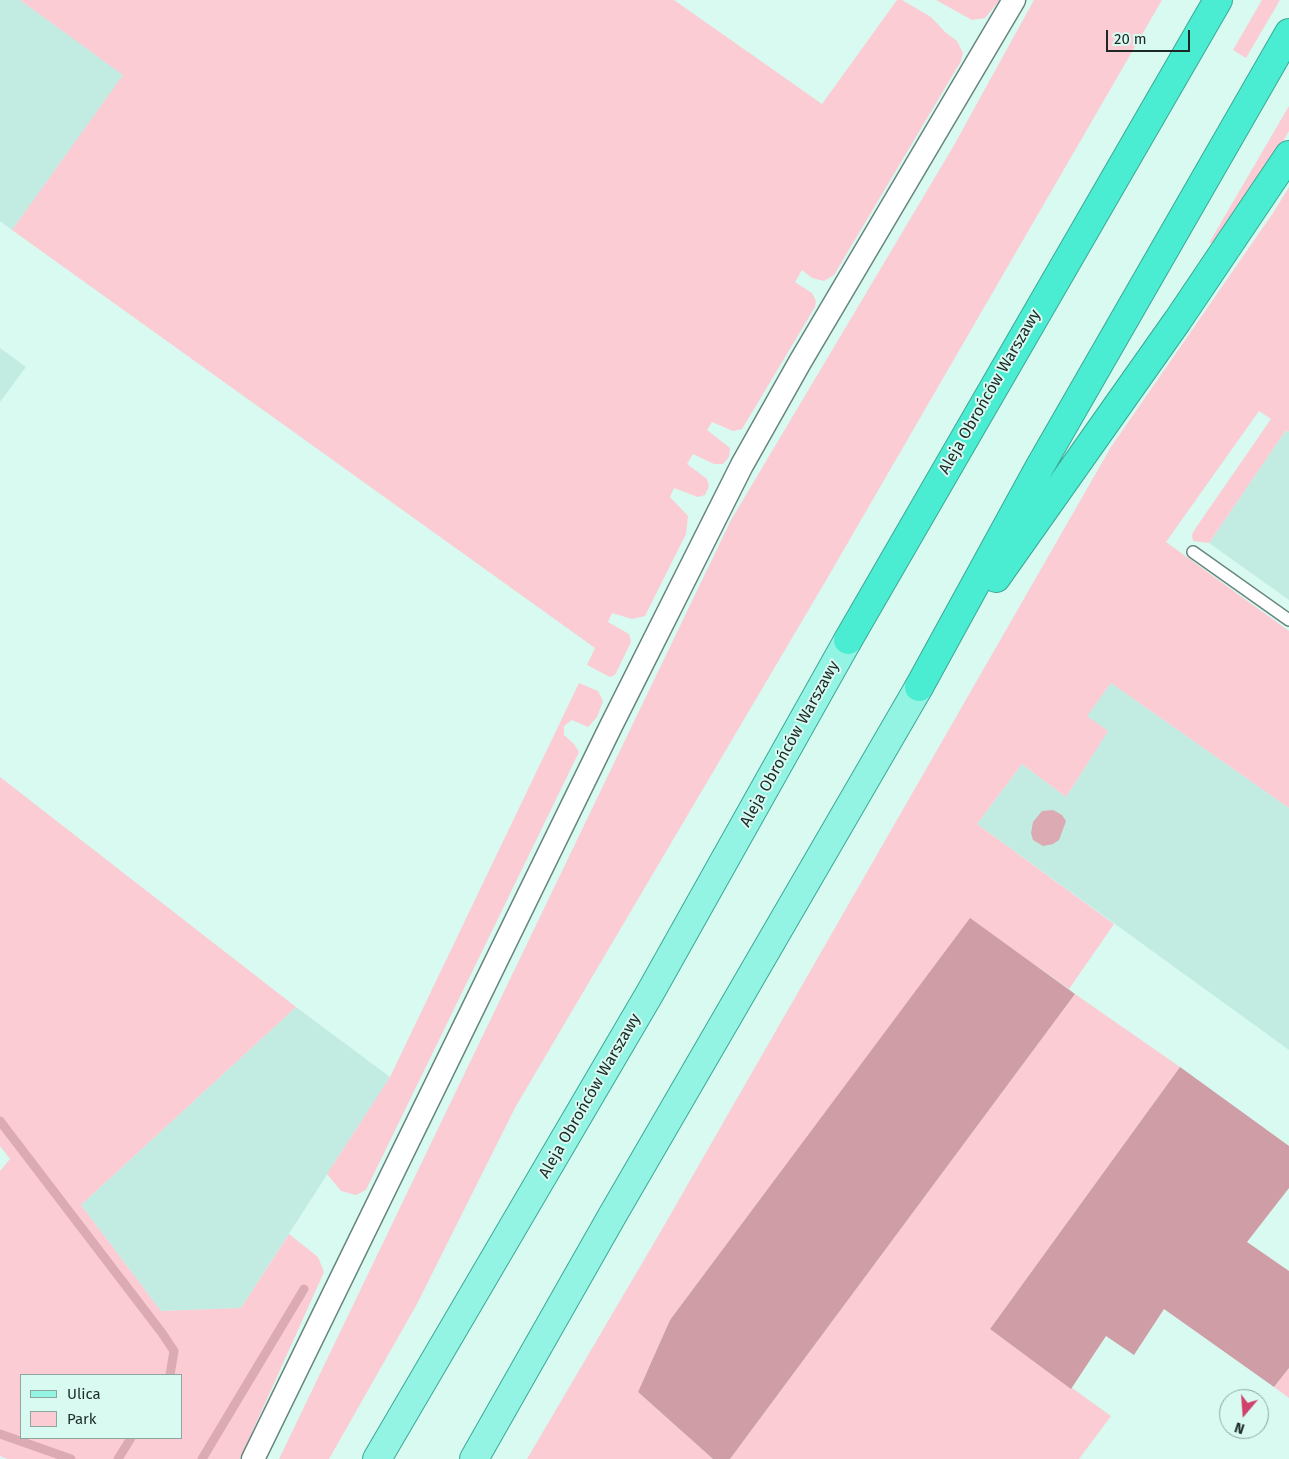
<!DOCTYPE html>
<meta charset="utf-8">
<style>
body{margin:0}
#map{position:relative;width:1289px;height:1459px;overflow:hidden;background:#d8faf1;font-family:"Fira Sans",sans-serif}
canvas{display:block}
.legend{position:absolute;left:20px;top:1374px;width:162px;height:65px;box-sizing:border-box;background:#d8faf1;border:1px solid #8da6a0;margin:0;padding:6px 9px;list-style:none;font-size:15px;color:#1c2926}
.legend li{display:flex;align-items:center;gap:10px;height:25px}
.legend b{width:25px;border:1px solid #8da6a0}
.north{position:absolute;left:1219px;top:1389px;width:50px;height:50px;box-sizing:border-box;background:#d8faf1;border:1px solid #8da6a0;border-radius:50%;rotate:198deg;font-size:14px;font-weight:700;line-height:20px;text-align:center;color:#1c2926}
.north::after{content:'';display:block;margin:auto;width:18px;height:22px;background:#d0426b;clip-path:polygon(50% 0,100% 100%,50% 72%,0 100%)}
.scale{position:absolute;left:1106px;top:30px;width:84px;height:22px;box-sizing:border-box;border:2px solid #1c2926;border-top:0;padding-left:6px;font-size:15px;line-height:18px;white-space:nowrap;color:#1c2926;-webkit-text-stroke:4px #d8faf1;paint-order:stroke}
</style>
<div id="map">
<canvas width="1289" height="1459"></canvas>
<ul class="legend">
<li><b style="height:6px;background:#93f4e4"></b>Ulica</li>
<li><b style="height:14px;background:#fbccd4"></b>Park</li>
</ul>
<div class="north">N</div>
<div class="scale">20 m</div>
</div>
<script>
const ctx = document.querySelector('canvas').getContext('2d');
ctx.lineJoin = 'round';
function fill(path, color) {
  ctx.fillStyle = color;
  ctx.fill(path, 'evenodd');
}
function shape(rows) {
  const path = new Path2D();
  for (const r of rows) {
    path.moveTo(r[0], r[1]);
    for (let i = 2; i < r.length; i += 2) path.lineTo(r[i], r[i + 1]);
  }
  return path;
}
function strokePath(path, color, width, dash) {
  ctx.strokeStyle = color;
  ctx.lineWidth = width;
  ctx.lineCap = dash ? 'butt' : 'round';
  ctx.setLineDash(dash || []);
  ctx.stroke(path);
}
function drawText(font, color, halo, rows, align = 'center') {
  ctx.font = font + ' "Fira Sans",sans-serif';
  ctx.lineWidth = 4;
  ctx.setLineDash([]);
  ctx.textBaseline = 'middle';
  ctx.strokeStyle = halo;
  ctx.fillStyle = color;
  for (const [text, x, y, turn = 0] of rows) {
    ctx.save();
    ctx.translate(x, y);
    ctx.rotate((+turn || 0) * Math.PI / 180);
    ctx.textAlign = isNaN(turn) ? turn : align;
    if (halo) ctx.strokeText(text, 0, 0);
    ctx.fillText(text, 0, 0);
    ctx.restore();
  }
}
fill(shape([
 [0,0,20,0,124,75,12,230,0,221],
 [0,348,26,367,0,402],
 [1286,430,1289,432,1289,600,1209,543],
 [1111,683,1289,808,1289,1050,977,824,1022,764,1066,797,1107,731,1086,716],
 [296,1007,390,1077,241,1308,161,1311,81,1205]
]), '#c2ece2');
fill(shape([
 [20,0,674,0,822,104,897,0,902,0,931,17,945,32,957,41,963,53,961,61,834,275,824,281,812,278,802,270,795,282,812,293,816,301,815,307,742,429,733,431,712,422,707,430,730,448,729,457,723,464,714,464,693,454,687,464,707,479,709,486,705,495,698,497,674,488,670,497,688,516,686,534,645,616,632,619,612,613,608,622,629,634,631,642,615,675,610,677,587,665,595,648,12,230,123,75],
 [936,0,1000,0,985,18,972,20],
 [1034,0,1162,0,828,577,516,1106,417,1304,329,1459,279,1459,731,520,953,147],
 [1262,0,1280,0,1246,58,1233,50],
 [1289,106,1289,131,1251,197,1216,242,1209,243],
 [1289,187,1289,432,1286,430,1209,543,1193,541,1192,535,1195,529,1271,419,1259,411,1166,542,1289,631,1289,808,1111,683,1087,716,1108,731,1066,797,1022,764,977,824,1114,924,1069,989,970,919,670,1320,638,1392,713,1459,527,1459,661,1231,1111,447,1273,213],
 [579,683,598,691,603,701,597,717,588,727,572,720,564,726,564,735,574,744,579,752,366,1190,356,1195,341,1191,327,1174,390,1077],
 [0,777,296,1007,81,1205,161,1311,241,1308,289,1234,318,1257,324,1272,240,1459,7,1459,0,1456,0,1171,10,1159,0,1146],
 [181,1375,181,1438,21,1438,21,1375],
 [1075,994,1180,1067,990,1329,1111,1416,1079,1459,730,1459],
 [1289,1368,1289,1398,1274,1387]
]), '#fbccd4');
fill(shape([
 [970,918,1075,994,730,1459,713,1459,638,1392,670,1320],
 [1180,1067,1289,1146,1289,1188,1247,1242,1289,1271,1289,1368,1274,1387,1164,1309,1134,1355,1106,1336,1071,1389,990,1329]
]), '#ce9da6');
fill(shape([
 [1053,810,1062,815,1066,821,1062,832,1059,840,1053,844,1043,846,1033,840,1031,833,1033,822,1042,811]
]), '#dbaab2');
strokePath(shape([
 [0,1121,162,1333,174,1351,170,1375],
 [0,1434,71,1459],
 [118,1459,131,1438],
 [202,1459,304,1289]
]), '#dbaab2', 9);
const service = shape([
 [1193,552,1289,620]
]);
const minor = shape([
 [253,1459,611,726,742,465,800,362,1014,0]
]);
const primary = shape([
 [377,1459,650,993,848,640],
 [474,1459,612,1216,919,687]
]);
const motorway = shape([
 [996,578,1178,320,1289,155],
 [848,640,1218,0],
 [919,687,1039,468,1289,33]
]);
strokePath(service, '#67867e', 14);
strokePath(minor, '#67867e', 25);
strokePath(primary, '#3ba896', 30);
strokePath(motorway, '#3ba896', 30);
strokePath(service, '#fff', 11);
strokePath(minor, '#fff', 22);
strokePath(primary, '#93f4e4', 28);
strokePath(motorway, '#4bedd2', 28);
drawText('16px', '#1c2926', '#d8faf1', [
 ["Aleja Obrońców Warszawy",990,392,-60],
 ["Aleja Obrońców Warszawy",790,744,-61],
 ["Aleja Obrońców Warszawy",590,1096,-60]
]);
</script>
